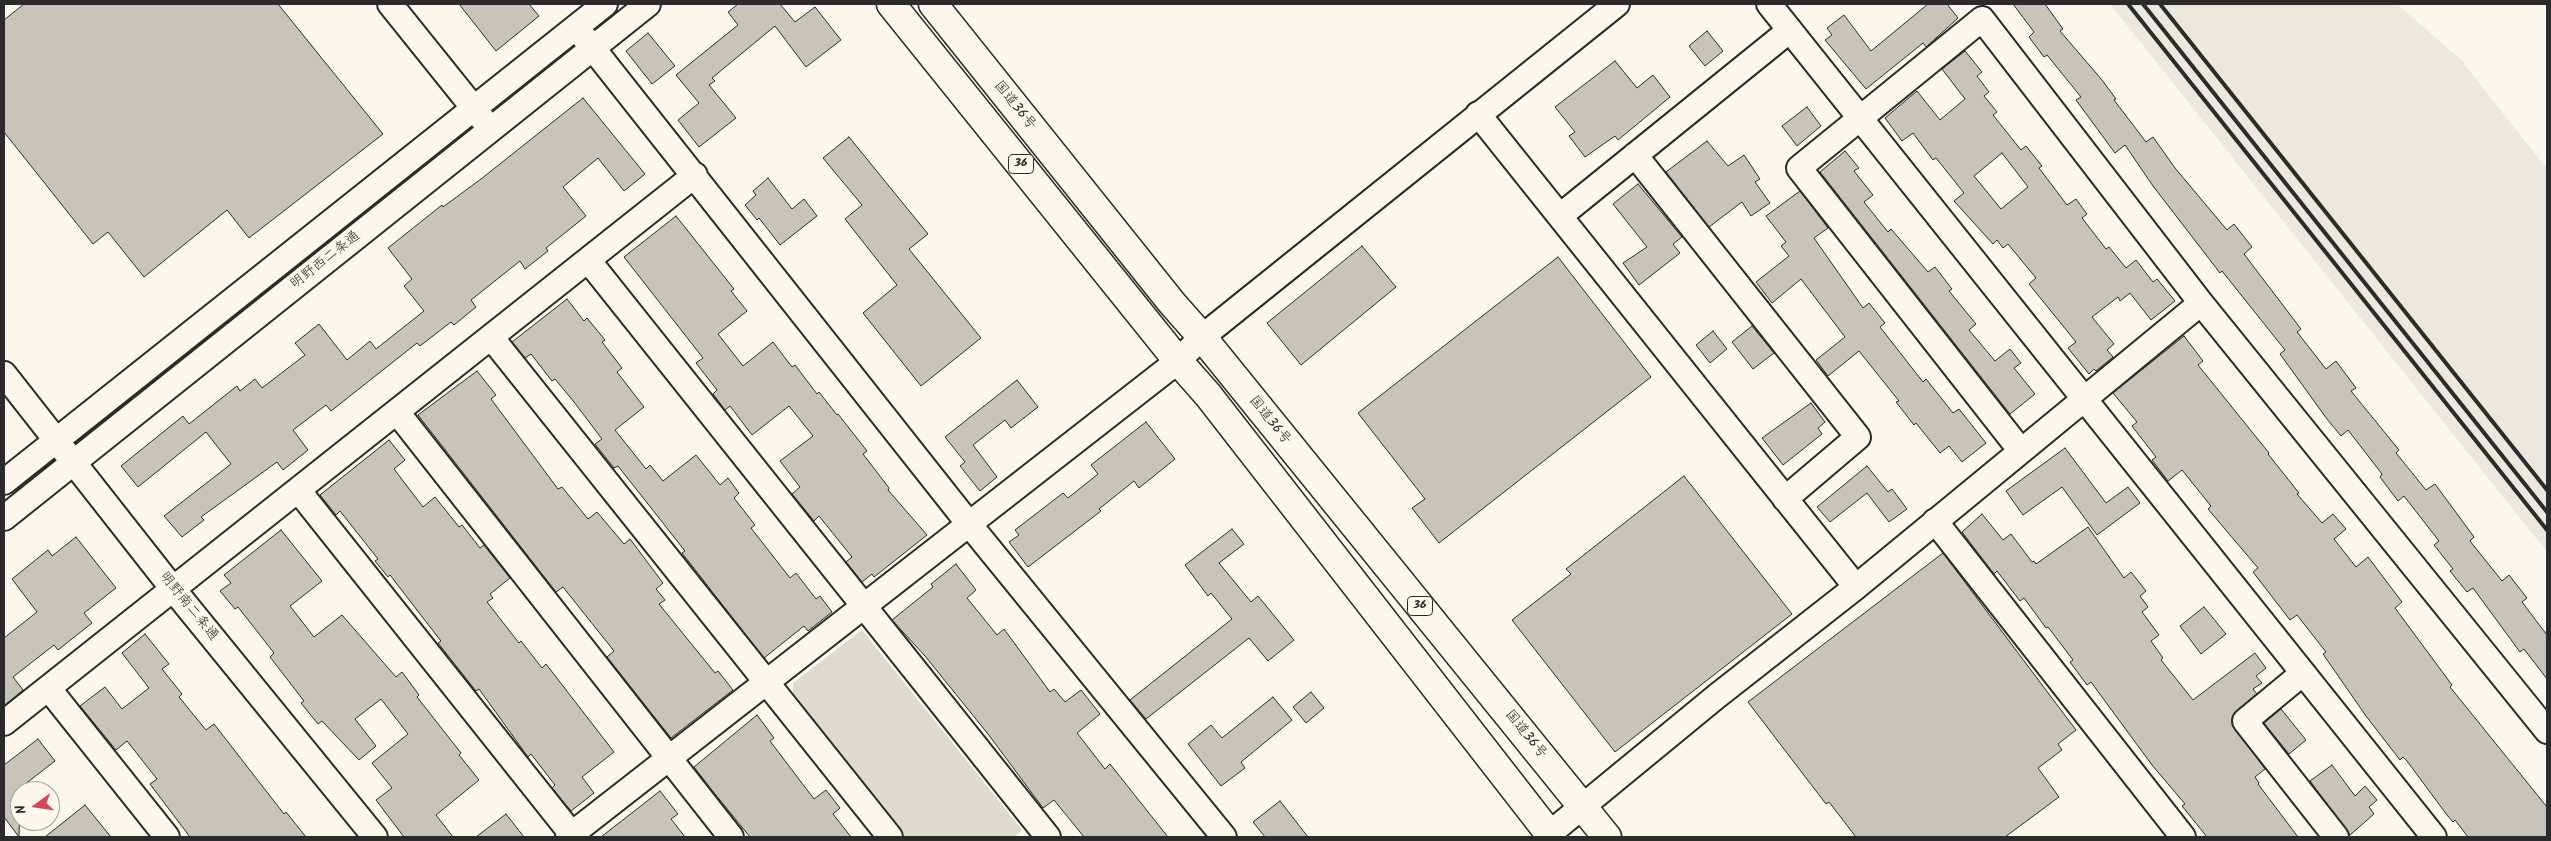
<!DOCTYPE html>
<meta charset="utf-8">
<style>
body{margin:0}
#map{position:relative;width:2551px;height:841px;overflow:hidden;background:#fbf7ec;font-family:Kalam,sans-serif}
canvas{display:block}
.frame{position:absolute;inset:0;border:5px solid #2b2b2b;pointer-events:none}
.north{position:absolute;left:10px;top:781px;width:50px;height:50px;box-sizing:border-box;background:#fbf7ec;border:1px solid #a8a59f;border-radius:50%;rotate:256deg;font-size:14px;font-weight:700;line-height:20px;text-align:center;color:#2b2b2b}
.north::after{content:'';display:block;margin:auto;width:18px;height:22px;background:#d1495b;clip-path:polygon(50% 0,100% 100%,50% 72%,0 100%)}
</style>
<div id="map">
<canvas width="2551" height="841"></canvas>
<div class="frame"></div>
<div class="north">N</div>
</div>
<script>
const ctx = document.querySelector('canvas').getContext('2d');
ctx.lineJoin = 'round';
function fill(path, color) {
  ctx.fillStyle = color;
  ctx.fill(path, 'evenodd');
}
function shape(rows) {
  const path = new Path2D();
  for (const r of rows) {
    path.moveTo(r[0], r[1]);
    for (let i = 2; i < r.length; i += 2) path.lineTo(r[i], r[i + 1]);
  }
  return path;
}
function strokePath(path, color, width, dash) {
  ctx.strokeStyle = color;
  ctx.lineWidth = width;
  ctx.lineCap = dash ? 'butt' : 'round';
  ctx.setLineDash(dash || []);
  ctx.stroke(path);
}
function drawText(font, color, halo, rows, align = 'center') {
  ctx.font = font + ' Kalam,"Klee One",sans-serif';
  ctx.lineWidth = 4;
  ctx.setLineDash([]);
  ctx.textBaseline = 'middle';
  ctx.strokeStyle = halo;
  ctx.fillStyle = color;
  for (const [text, x, y, turn = 0] of rows) {
    ctx.save();
    ctx.translate(x, y);
    ctx.rotate((+turn || 0) * Math.PI / 180);
    ctx.textAlign = isNaN(turn) ? turn : align;
    if (halo) ctx.strokeText(text, 0, 0);
    ctx.fillText(text, 0, 0);
    ctx.restore();
  }
}
fill(shape([
 [2110,4,2397,4,2461,60,2547,169,2547,552]
]), '#ebe8de');
fill(shape([
 [862,630,1022,830,1014,837,902,837,793,694,793,683]
]), '#dddad0');
const building = shape([
 [24,4,278,4,383,134,249,238,227,210,144,277,108,232,93,244,4,132,4,20,24,4],
 [459,4,529,4,539,16,496,51,459,4],
 [738,4,780,4,795,22,815,7,841,40,806,67,775,26,712,78,715,81,709,85,736,118,699,147,678,120,699,103,676,75,738,25,728,12,738,4],
 [1928,4,1947,4,1958,18,1926,47,1923,43,1866,89,1825,40,1832,35,1827,28,1844,15,1871,51,1928,4],
 [2013,4,2045,4,2063,29,2060,31,2102,80,2116,99,2114,100,2146,142,2153,137,2175,168,2227,230,2234,224,2252,247,2244,254,2301,329,2297,332,2326,369,2336,361,2356,388,2351,391,2399,450,2396,453,2426,490,2435,484,2474,537,2470,541,2502,581,2509,575,2527,598,2522,602,2547,635,2547,679,2524,649,2520,652,2473,588,2467,592,2450,571,2453,569,2434,545,2439,541,2404,496,2398,501,2380,477,2382,474,2348,430,2341,436,2327,419,2280,354,2285,350,2222,271,2220,273,2153,186,2125,145,2115,153,2076,100,2081,97,2047,55,2044,57,2029,37,2034,32,2013,4],
 [1707,31,1723,51,1705,66,1689,46,1707,31],
 [648,33,675,66,652,84,626,51,648,33],
 [1965,51,1982,72,1977,76,1989,92,1984,96,1997,112,1993,115,2021,150,2026,146,2042,166,2039,168,2067,205,2076,199,2087,214,2082,218,2106,249,2109,247,2126,268,2136,260,2153,282,2157,279,2175,301,2151,320,2130,293,2120,301,2118,297,2092,317,2114,344,2107,350,2113,357,2096,371,2094,369,2089,374,2068,348,2076,342,2029,284,2036,278,2008,244,2003,248,1997,240,1993,244,1954,201,1964,193,1936,158,1933,160,1913,133,1902,141,1885,118,1917,91,1940,120,1965,99,1942,69,1965,51],
 [2002,153,2028,187,2001,209,1974,176,2002,153],
 [1615,61,1637,88,1653,75,1670,97,1618,140,1615,136,1585,157,1569,136,1575,132,1555,107,1615,61],
 [583,98,645,174,624,191,598,158,563,187,586,216,546,248,548,251,525,269,520,261,471,300,476,307,454,325,451,322,420,346,417,343,331,411,326,405,293,430,308,450,283,470,277,462,201,517,204,520,182,537,164,516,231,464,206,432,138,487,121,466,183,416,189,424,237,386,240,391,255,379,262,388,305,355,295,343,319,324,347,360,370,341,376,349,424,311,404,286,412,279,388,248,442,205,443,207,481,179,583,98],
 [1807,107,1821,126,1797,146,1782,126,1807,107],
 [849,137,928,234,909,249,981,338,921,386,863,313,897,285,845,219,862,205,823,158,849,137],
 [1707,141,1728,166,1744,155,1760,179,1755,182,1770,203,1751,216,1742,202,1709,227,1666,172,1707,141],
 [1845,151,1859,168,1854,171,1873,195,1864,202,1888,232,1891,229,1928,272,1935,267,1952,289,1949,291,1976,324,1969,330,1995,361,2010,349,2021,363,2014,368,2035,394,2010,414,1820,172,1845,151],
 [768,178,792,209,804,199,817,216,780,245,759,218,757,220,745,205,756,195,753,191,768,178],
 [1638,184,1682,237,1673,244,1680,253,1639,285,1623,263,1647,247,1613,204,1638,184],
 [1800,191,1828,228,1814,238,1863,308,1869,303,1885,323,1880,327,1923,382,1926,379,1953,413,1959,409,1986,443,1962,462,1949,446,1940,453,1916,423,1914,425,1896,402,1899,401,1859,351,1828,376,1816,360,1845,337,1801,279,1772,303,1756,282,1789,256,1781,246,1786,242,1766,216,1800,191],
 [676,216,734,289,731,291,747,311,718,334,743,366,773,342,792,367,795,365,817,394,819,392,837,415,838,414,867,451,863,454,889,488,888,490,927,535,874,577,872,574,862,582,846,562,852,557,819,516,814,521,792,494,800,487,780,461,813,436,789,406,752,435,730,406,725,410,713,394,717,390,696,363,703,358,624,257,676,216],
 [1362,246,1396,287,1301,365,1267,323,1362,246],
 [1558,257,1651,377,1439,543,1412,508,1425,499,1358,413,1558,257],
 [567,299,584,321,587,318,605,340,602,342,622,368,617,372,644,407,615,430,646,469,650,465,663,481,696,455,720,485,728,478,739,493,734,498,755,525,751,528,790,578,796,573,816,599,820,596,832,612,808,631,804,626,764,658,682,553,685,551,618,466,614,468,595,444,602,439,574,402,555,379,552,381,531,354,525,358,512,342,567,299],
 [1752,326,1774,353,1753,369,1732,342,1752,326],
 [1713,331,1727,349,1710,363,1696,345,1713,331],
 [2184,336,2203,361,2198,365,2269,453,2268,454,2299,493,2297,494,2322,523,2333,514,2346,529,2334,539,2356,567,2368,557,2402,602,2395,608,2452,685,2450,687,2547,807,2547,837,2468,837,2455,820,2453,822,2447,815,2407,761,2403,757,2400,760,2366,716,2323,654,2326,652,2297,615,2290,620,2253,572,2258,568,2208,509,2211,506,2182,470,2168,481,2152,460,2156,457,2132,426,2137,422,2113,393,2184,336],
 [477,371,496,395,491,399,558,489,562,487,588,519,597,512,624,544,630,539,663,583,656,589,665,600,659,604,715,673,718,671,733,690,671,738,607,657,614,651,563,587,556,592,418,415,477,371],
 [1017,380,1038,407,1011,428,1005,420,973,445,997,477,980,491,960,466,965,462,945,437,1017,380],
 [1811,403,1825,422,1818,428,1822,434,1783,465,1762,438,1811,403],
 [1146,422,1175,459,1139,488,1134,481,1099,509,1101,511,1028,567,1009,542,1019,535,1015,530,1063,493,1068,498,1098,474,1091,465,1146,422],
 [389,440,405,460,394,469,423,507,435,497,459,527,462,525,480,548,484,545,510,578,490,594,493,598,487,602,519,643,521,641,542,668,546,664,614,752,582,777,594,793,571,811,552,788,555,785,531,754,528,757,479,689,476,691,438,643,441,641,420,614,390,575,388,577,375,561,378,559,340,511,336,515,320,495,389,440],
 [2065,448,2106,503,2128,487,2140,503,2097,535,2062,487,2023,515,2006,491,2065,448],
 [1867,466,1888,492,1892,489,1907,509,1889,522,1867,493,1830,522,1817,507,1867,466],
 [1684,476,1792,614,1615,752,1512,620,1571,574,1566,569,1684,476],
 [1982,514,2003,540,2011,534,2032,562,2034,561,2036,564,2088,527,2124,578,2131,572,2146,591,2140,596,2148,607,2142,612,2159,635,2151,641,2163,658,2161,660,2193,700,2255,653,2266,668,2256,676,2262,683,2253,689,2257,694,2236,711,2232,724,2265,769,2255,777,2259,783,2258,784,2298,837,2207,837,2182,806,2185,804,2152,765,2091,682,2087,685,2070,662,2073,660,2048,627,2046,628,2024,598,2020,601,1997,571,1994,574,1962,532,1982,514],
 [1232,529,1244,544,1219,563,1251,602,1258,596,1294,640,1268,661,1249,638,1146,719,1130,700,1232,619,1211,593,1208,596,1185,565,1232,529],
 [281,530,322,581,290,606,314,637,342,615,396,677,402,672,419,695,417,697,461,753,459,755,479,780,436,815,453,837,404,837,376,800,392,788,372,763,408,734,381,699,355,719,376,746,359,760,322,721,318,724,301,703,304,701,270,657,274,653,238,607,235,609,220,591,231,583,224,575,281,530],
 [76,537,116,588,84,613,92,623,58,650,54,645,13,677,23,690,4,706,4,638,37,612,12,579,48,550,52,556,76,537],
 [1943,553,2076,730,2058,744,2062,750,2038,768,2059,797,2005,837,1856,837,1829,802,1826,804,1748,702,1943,553],
 [956,564,976,590,967,598,997,635,1004,629,1050,692,1054,689,1065,702,1081,690,1100,714,1077,733,1105,769,1110,764,1168,837,1084,837,1054,800,1043,808,988,734,925,656,892,620,933,587,931,584,956,564],
 [2204,607,2226,634,2201,654,2180,626,2204,607],
 [145,634,169,664,162,669,182,694,179,697,206,730,214,724,284,814,286,812,306,837,190,837,150,784,157,779,127,741,116,750,80,706,105,687,122,709,149,688,122,653,145,634],
 [1311,692,1324,708,1306,723,1293,707,1311,692],
 [1273,697,1292,720,1241,762,1245,768,1221,786,1188,744,1211,725,1222,738,1273,697],
 [2281,709,2306,740,2289,754,2264,723,2281,709],
 [757,715,774,738,770,741,814,799,826,790,840,808,833,814,851,837,750,837,715,794,694,767,757,715],
 [38,739,55,761,20,788,19,837,4,817,4,765,38,739],
 [2332,765,2355,796,2365,786,2377,800,2369,807,2374,814,2350,835,2310,781,2332,765],
 [660,791,678,814,671,819,685,837,601,837,660,791],
 [1280,801,1308,837,1265,837,1253,822,1280,801],
 [85,805,111,837,45,837,85,805],
 [506,814,524,837,476,837,506,814]
]);
fill(building, '#c7c4bc');
strokePath(building, '#2b2b2b', 1);
const minor = shape([
 [390,4,484,121],
 [1769,4,2434,837],
 [576,27,969,524,1224,837],
 [1478,114,1856,587],
 [1635,155,1858,437,1785,499],
 [1560,216,1790,30],
 [588,260,1048,837],
 [491,337,890,837],
 [4,374,173,589,375,837],
 [397,412,731,837],
 [2021,451,1799,168,1982,19,2201,303,2547,731],
 [4,482,605,4],
 [298,490,574,837],
 [4,518,648,4],
 [1935,521,2183,837],
 [2303,673,2245,721,2336,837],
 [49,689,167,837],
 [4,723,695,175],
 [1549,834,1717,696,1856,587,2201,303],
 [568,837,1178,361,1202,337,1617,4]
]);
const highway = shape([
 [891,4,1178,361,1208,395,1552,837],
 [933,4,1172,303,1202,337,1607,837]
]);
strokePath(minor, '#2b2b2b', 28);
strokePath(highway, '#2b2b2b', 31);
strokePath(minor, '#fbf7ec', 24);
strokePath(highway, '#fbf7ec', 28);
strokePath(shape([
 [2128,4,2547,530],
 [2143,4,2547,512],
 [2160,4,2547,490]
]), '#2b2b2b', 4);
for (const [x, y, w] of [
 [1021,164,25],
 [1420,606,25]
]) {
  const box = new Path2D();
  box.roundRect(x - w / 2, y - 9.5, w, 19, 4);
  ctx.fillStyle = '#fbf7ec';
  ctx.fill(box);
  strokePath(box, '#2b2b2b', 1);
}
drawText('bold 12px', '#2b2b2b', null, [
 ["36",1021,164],
 ["36",1420,606]
]);
drawText('14px', '#2b2b2b', '#fbf7ec', [
 ["国道36号",1014,106,51],
 ["明野西二条通",326,261,-38],
 ["国道36号",1269,421,51],
 ["明野南二条通",188,607,51],
 ["国道36号",1525,735,51]
]);
</script>
